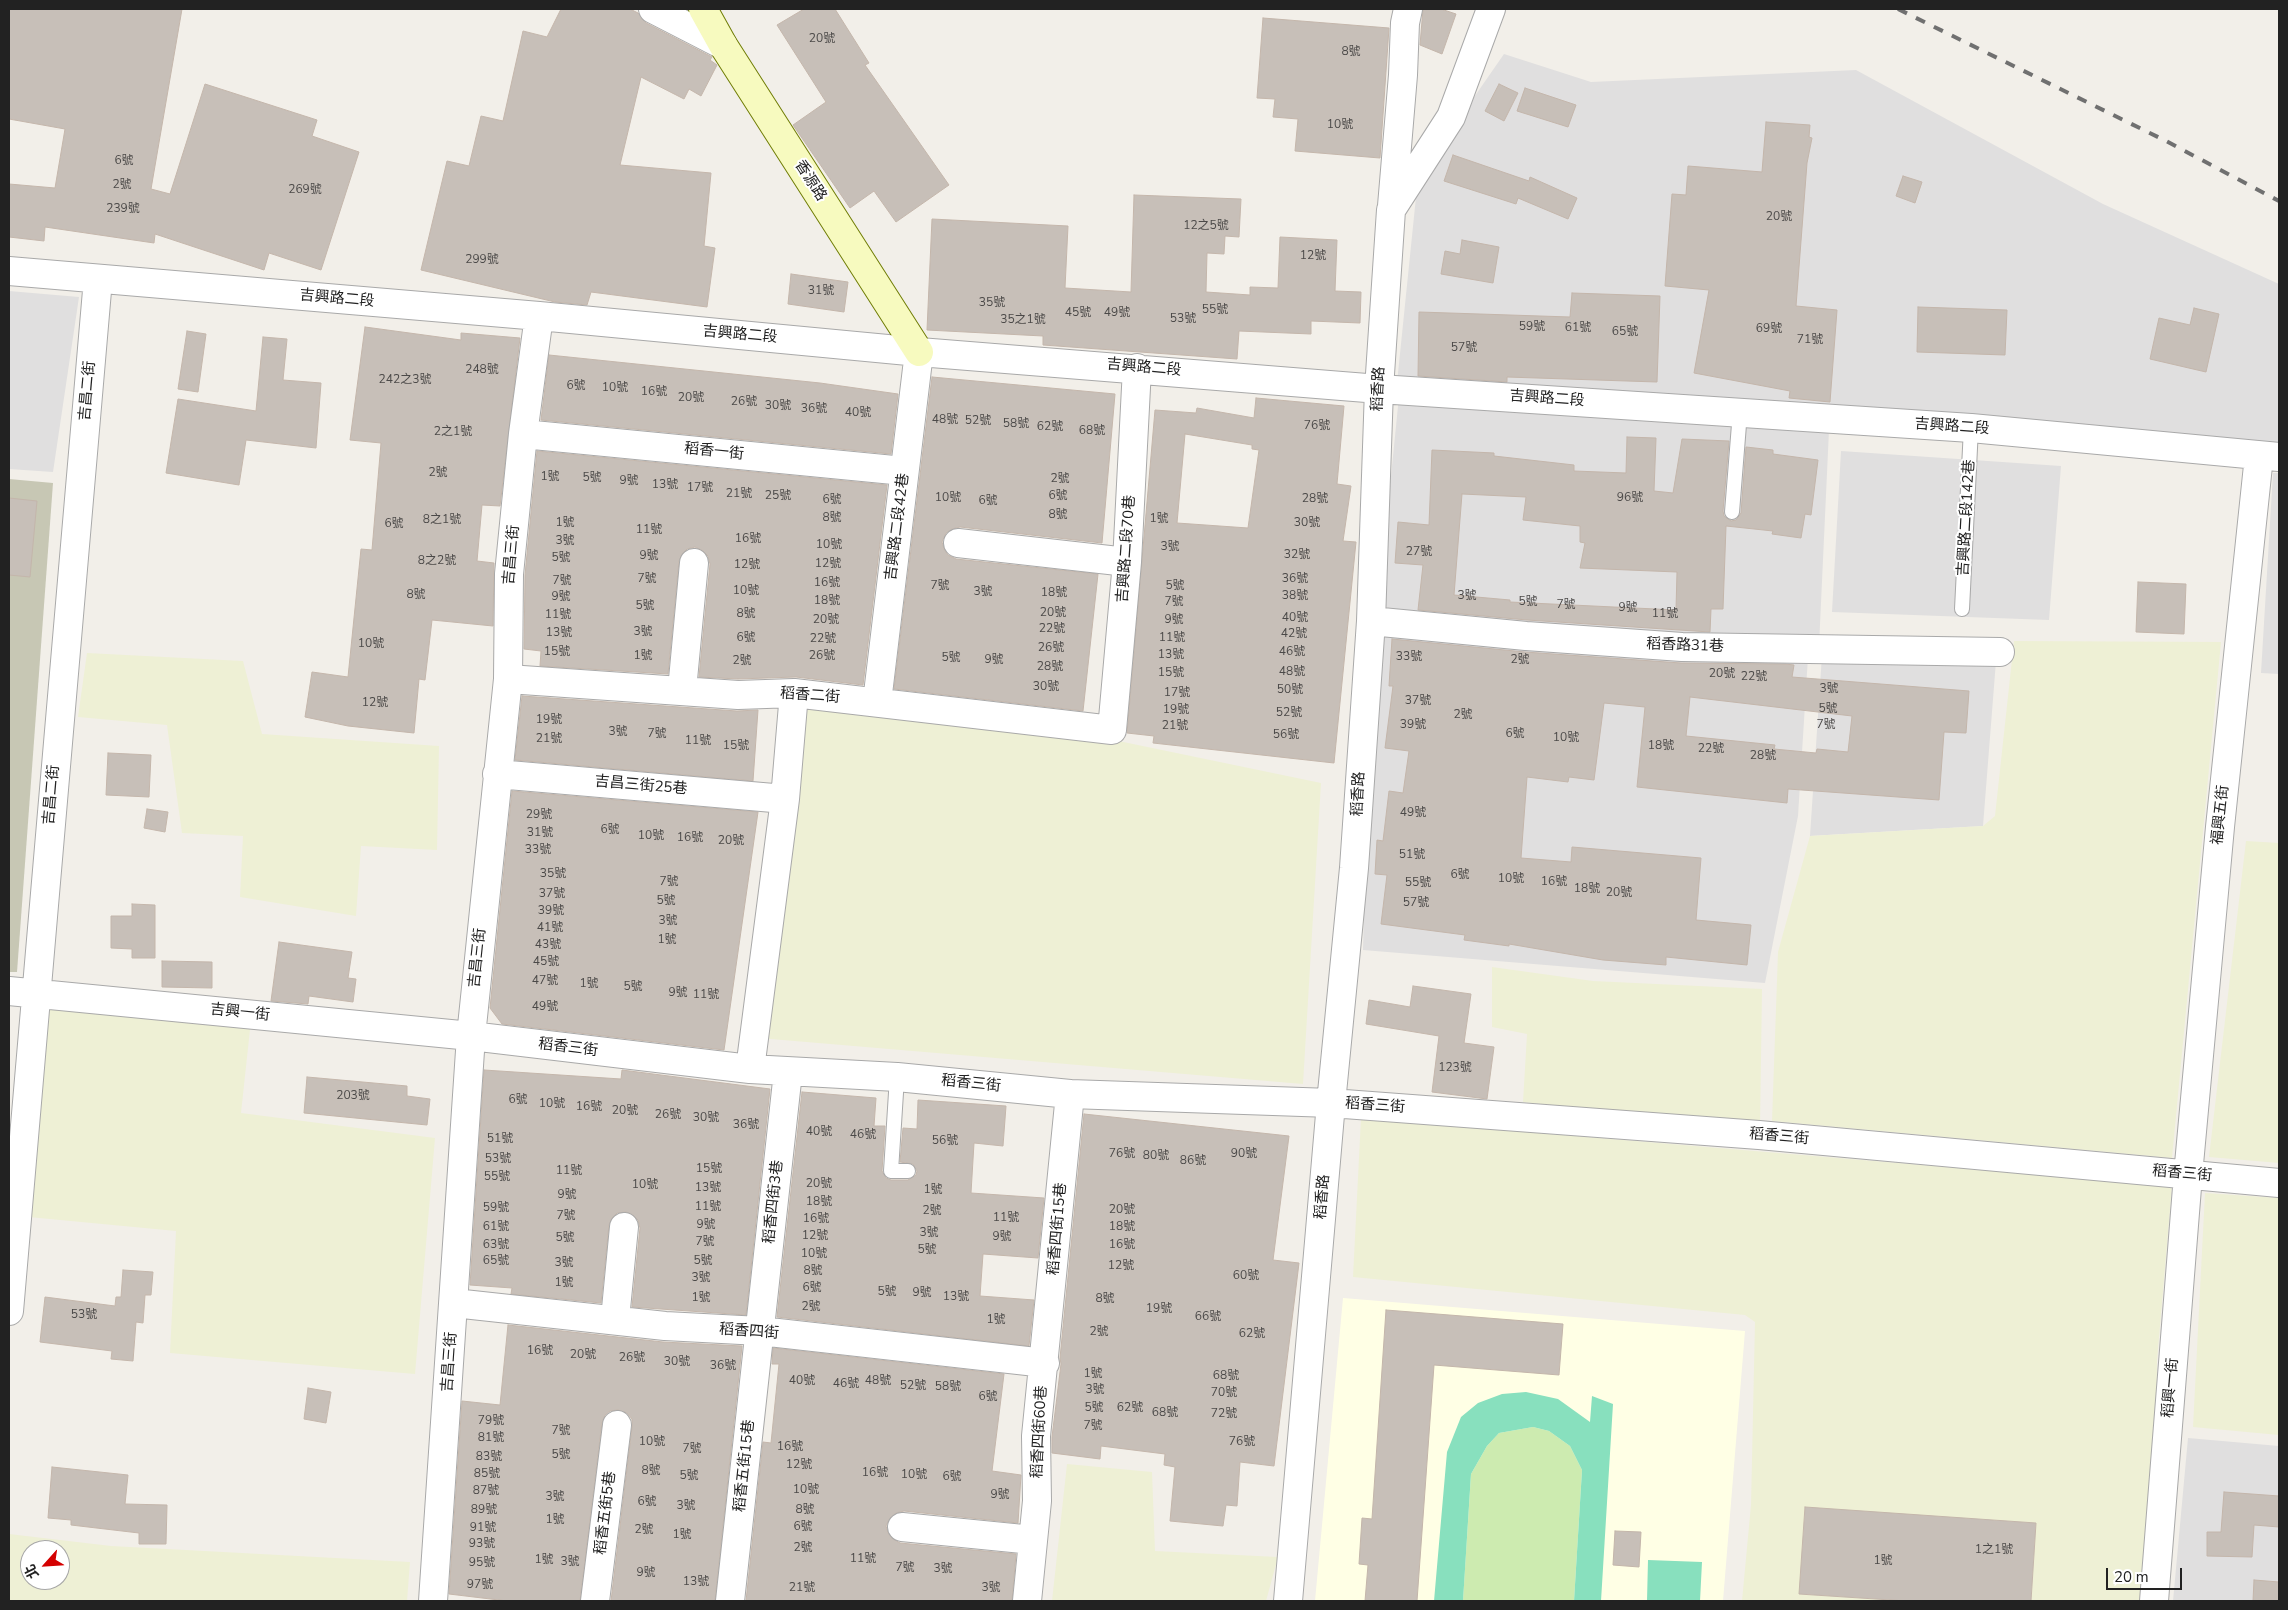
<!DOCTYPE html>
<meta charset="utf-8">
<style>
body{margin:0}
#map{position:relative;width:2288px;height:1610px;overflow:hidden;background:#f2efe9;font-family:"Nunito Sans","Noto Sans TC",sans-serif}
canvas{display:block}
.frame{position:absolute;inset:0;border:10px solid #222;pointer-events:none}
.north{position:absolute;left:20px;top:1540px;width:50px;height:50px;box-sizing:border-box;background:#fff;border:1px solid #a7a7a7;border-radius:50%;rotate:244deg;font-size:14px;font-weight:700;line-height:20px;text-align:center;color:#222}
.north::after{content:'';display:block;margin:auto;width:18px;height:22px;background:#d40000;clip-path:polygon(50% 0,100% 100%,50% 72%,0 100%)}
.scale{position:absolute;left:2106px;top:1568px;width:76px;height:22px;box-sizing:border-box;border:2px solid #222;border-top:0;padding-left:6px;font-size:15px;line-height:18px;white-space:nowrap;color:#222;-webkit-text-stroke:4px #fff;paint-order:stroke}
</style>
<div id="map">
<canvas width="2288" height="1610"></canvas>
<div class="frame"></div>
<div class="north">北</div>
<div class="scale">20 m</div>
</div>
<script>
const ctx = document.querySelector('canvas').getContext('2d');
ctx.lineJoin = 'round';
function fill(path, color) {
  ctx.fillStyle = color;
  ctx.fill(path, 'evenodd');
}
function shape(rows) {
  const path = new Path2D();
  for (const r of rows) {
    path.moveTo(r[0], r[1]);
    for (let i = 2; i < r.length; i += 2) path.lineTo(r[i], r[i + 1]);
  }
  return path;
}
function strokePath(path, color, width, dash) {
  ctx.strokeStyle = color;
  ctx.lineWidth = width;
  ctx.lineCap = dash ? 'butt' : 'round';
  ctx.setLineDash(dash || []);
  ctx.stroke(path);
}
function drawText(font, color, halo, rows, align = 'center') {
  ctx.font = font + ' "Nunito Sans","Noto Sans TC",sans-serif';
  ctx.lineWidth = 4;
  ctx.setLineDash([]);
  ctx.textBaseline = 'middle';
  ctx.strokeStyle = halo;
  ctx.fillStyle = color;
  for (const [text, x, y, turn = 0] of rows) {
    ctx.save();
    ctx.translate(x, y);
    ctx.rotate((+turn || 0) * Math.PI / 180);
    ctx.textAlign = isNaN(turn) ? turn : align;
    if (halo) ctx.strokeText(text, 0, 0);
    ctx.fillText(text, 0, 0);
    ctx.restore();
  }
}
fill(shape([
 [1504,54,1591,82,1856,70,2103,204,2279,284,2279,451,1397,383,1416,197,1454,126],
 [9,291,79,297,53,472,9,469],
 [1399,396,1829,430,1819,646,1377,617],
 [1841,451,2061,466,2049,620,1832,612],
 [2273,473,2279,473,2279,674,2261,673],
 [1380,624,1808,657,1798,816,1765,983,1363,950,1366,825],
 [1822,655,1996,661,1983,826,1810,836],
 [2188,1438,2279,1446,2279,1601,2173,1601]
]), '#e0dfdf');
fill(shape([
 [1343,1298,1745,1331,1723,1601,1315,1601]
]), '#ffffe5');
fill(shape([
 [9,479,53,483,17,972,9,972]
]), '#c7c7b4');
fill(shape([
 [2014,641,2221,642,2172,1158,1772,1121,1778,952,1810,836,1983,826,1995,816],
 [87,653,243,661,262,734,439,746,437,850,361,846,356,916,240,897,243,836,182,833,167,725,78,717],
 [794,705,1080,733,1321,783,1303,1084,759,1038],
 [2246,841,2279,843,2279,1163,2209,1157],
 [1492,967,1593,981,1762,989,1760,1128,1523,1102,1527,1034,1492,1027],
 [42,999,252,1011,241,1113,435,1138,415,1374,170,1353,176,1231,18,1216],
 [1361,1118,2172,1186,2157,1361,2155,1530,2151,1601,2031,1601,2036,1523,1805,1509,1800,1594,1906,1601,1742,1601,1751,1505,1755,1322,1745,1315,1353,1277],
 [2205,1193,2279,1198,2279,1435,2193,1427],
 [1067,1464,1152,1472,1155,1551,1278,1557,1266,1601,1052,1601],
 [9,1534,111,1546,410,1562,407,1601,9,1601],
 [30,1550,60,1550,60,1580,30,1580]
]), '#eef0d5');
fill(shape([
 [1533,1427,1549,1431,1570,1446,1582,1470,1574,1601,1463,1601,1471,1474,1487,1446,1499,1433]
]), '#cdebb0');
fill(shape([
 [1526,1392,1558,1399,1590,1422,1592,1396,1613,1404,1601,1601,1574,1601,1582,1470,1570,1446,1549,1431,1533,1427,1499,1433,1487,1446,1471,1474,1463,1601,1434,1601,1447,1452,1461,1417,1478,1403,1502,1394],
 [1648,1560,1702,1562,1700,1601,1647,1601]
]), '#88e0be');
const building = shape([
 [9,9,182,9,151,189,170,194,205,84,317,120,312,136,359,152,321,270,269,253,264,270,155,234,154,243,45,227,44,241,9,237,9,184,55,188,65,129,9,119,9,9],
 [561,9,630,9,638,13,646,23,712,57,710,60,717,65,701,96,689,89,684,99,641,77,620,165,711,173,704,246,715,248,707,307,591,292,587,305,555,302,421,270,447,161,469,166,481,116,503,121,523,31,547,37,561,9],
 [804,9,835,9,869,63,865,65,949,185,896,222,874,191,850,208,793,125,826,102,777,25,804,9],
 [1423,9,1441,9,1456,14,1442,54,1420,45,1423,9],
 [1263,18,1389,28,1380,158,1295,151,1298,119,1273,117,1275,99,1257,98,1263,18],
 [1499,84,1518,93,1504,121,1485,111,1499,84],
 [1525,88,1576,105,1568,127,1517,111,1525,88],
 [1766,122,1810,125,1809,137,1812,138,1807,163,1796,306,1837,310,1830,402,1789,398,1790,391,1694,373,1709,290,1665,286,1672,194,1686,195,1688,166,1762,172,1766,122],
 [1453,155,1529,181,1530,177,1577,198,1568,219,1518,198,1516,204,1444,181,1453,155],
 [1903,176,1922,182,1915,203,1896,196,1903,176],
 [1134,195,1241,199,1239,237,1225,236,1224,254,1207,253,1206,292,1250,295,1250,287,1278,288,1280,237,1337,240,1335,291,1361,292,1360,323,1311,321,1311,334,1239,331,1237,359,1043,345,1043,336,927,330,932,219,1068,226,1065,288,1131,292,1134,195],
 [1462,240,1499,247,1493,283,1441,274,1445,251,1460,254,1462,240],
 [791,274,848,282,844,312,788,304,791,274],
 [1572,293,1660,296,1657,382,1507,377,1507,382,1418,376,1419,312,1570,317,1572,293],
 [1918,307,2007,310,2005,355,1917,352,1918,307],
 [2194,308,2219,314,2206,372,2150,359,2159,318,2190,325,2194,308],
 [365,327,461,340,461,333,520,338,500,506,482,505,477,561,494,563,493,626,432,620,425,680,419,679,414,733,348,726,305,717,312,672,348,677,361,549,372,550,381,443,350,440,365,327],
 [187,331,206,334,198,392,178,389,187,331],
 [263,337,287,339,283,380,321,383,316,448,246,440,239,485,166,473,178,399,256,411,263,337],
 [549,355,820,383,898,394,891,454,541,420,549,355],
 [932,377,1115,394,1102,543,960,527,952,529,946,533,942,542,944,549,948,555,956,559,1098,574,1083,711,894,689,932,377],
 [1256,398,1344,406,1337,484,1351,486,1343,541,1356,542,1334,763,1153,743,1154,736,1127,733,1155,410,1196,413,1197,408,1254,418,1256,398],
 [1185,434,1252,445,1252,449,1259,450,1248,528,1177,523,1185,434],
 [1627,437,1656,438,1654,491,1673,493,1682,439,1729,441,1723,511,1724,516,1731,521,1736,520,1741,513,1746,447,1773,450,1773,454,1818,460,1811,515,1805,514,1801,538,1772,534,1773,531,1726,526,1723,609,1711,609,1710,632,1527,620,1418,610,1423,565,1395,563,1398,522,1429,525,1432,450,1494,453,1494,456,1574,465,1574,471,1626,473,1627,437],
 [1462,494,1526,497,1523,520,1580,526,1580,542,1585,543,1580,568,1677,572,1676,610,1510,602,1510,600,1454,595,1462,494],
 [537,451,887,485,863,685,796,677,738,679,699,677,710,564,708,556,703,551,695,547,687,549,682,554,679,561,668,674,540,666,541,651,524,649,525,575,537,451],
 [9,498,37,501,30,577,9,575,9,498],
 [2138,582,2186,584,2184,634,2136,632,2138,582],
 [1392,639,1525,652,1681,663,1785,664,1794,665,1792,677,1969,691,1966,733,1944,732,1939,800,1788,789,1787,803,1637,787,1645,707,1604,703,1594,780,1569,777,1568,782,1527,777,1521,858,1571,862,1572,847,1701,858,1696,920,1751,925,1747,965,1666,957,1666,965,1603,960,1509,944,1509,946,1464,940,1465,935,1381,924,1387,875,1375,874,1377,840,1383,841,1389,791,1403,793,1409,751,1385,748,1393,686,1389,686,1392,639],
 [1690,697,1852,716,1848,752,1817,749,1816,753,1774,749,1775,745,1686,736,1690,697],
 [522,696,737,711,758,710,753,781,515,760,522,696],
 [108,753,151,755,149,797,106,795,108,753],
 [512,791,758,812,724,1050,502,1024,490,1008,512,791],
 [147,809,168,812,165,832,144,828,147,809],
 [132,904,155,905,155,958,132,958,132,949,111,948,111,916,132,916,132,904],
 [279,942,352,952,348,978,356,979,353,1002,309,996,308,1004,271,1001,279,942],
 [162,961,212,962,212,988,162,987,162,961],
 [1413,986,1471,994,1464,1043,1494,1047,1487,1099,1432,1092,1439,1036,1366,1024,1369,1000,1410,1007,1413,986],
 [484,1070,621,1079,622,1070,770,1089,746,1315,632,1307,640,1228,638,1220,633,1215,626,1212,617,1213,612,1218,609,1225,601,1303,511,1294,512,1288,470,1285,484,1070],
 [307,1077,407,1086,407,1096,430,1099,427,1125,304,1113,307,1077],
 [802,1092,876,1098,874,1126,885,1126,882,1171,886,1178,891,1180,908,1180,916,1175,917,1171,913,1164,900,1162,903,1128,917,1129,918,1100,1006,1106,1003,1146,974,1143,971,1193,1044,1198,1038,1258,983,1254,980,1296,1034,1300,1029,1346,777,1317,802,1092],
 [1084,1114,1289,1136,1273,1260,1299,1263,1274,1466,1240,1462,1237,1506,1226,1505,1223,1526,1170,1521,1175,1467,1164,1465,1165,1454,1101,1446,1100,1459,1052,1453,1052,1437,1061,1364,1060,1358,1084,1114],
 [123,1270,153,1272,151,1295,145,1295,143,1323,136,1322,133,1361,111,1359,112,1351,40,1342,45,1297,115,1306,116,1297,121,1297,123,1270],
 [1386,1310,1563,1324,1559,1375,1434,1365,1417,1601,1365,1601,1368,1565,1359,1564,1362,1518,1372,1519,1386,1310],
 [508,1325,663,1342,742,1346,715,1601,611,1601,632,1427,632,1419,627,1413,618,1410,610,1411,605,1415,602,1423,580,1601,507,1601,449,1594,462,1401,500,1405,508,1325],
 [773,1348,1004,1374,992,1471,1021,1475,1018,1523,904,1511,896,1513,890,1518,886,1526,888,1533,893,1539,900,1543,1016,1554,1012,1601,746,1601,763,1442,771,1443,779,1364,772,1364,773,1348],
 [308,1388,331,1392,326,1423,304,1419,308,1388],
 [52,1467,128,1475,125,1504,167,1505,166,1544,139,1544,139,1533,71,1525,71,1520,48,1518,52,1467],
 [2224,1492,2279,1496,2279,1527,2254,1525,2252,1557,2207,1556,2207,1532,2221,1532,2224,1492],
 [1805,1507,2036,1523,2031,1601,1906,1601,1799,1594,1805,1507],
 [1615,1531,1641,1532,1639,1567,1613,1565,1615,1531],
 [2254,1580,2279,1582,2279,1601,2253,1601,2254,1580]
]);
fill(building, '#c7bfb8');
strokePath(building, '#c4b6ab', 1);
const lane = shape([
 [1732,512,1740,412],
 [1962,609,1971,428],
 [897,1077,891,1171,908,1171]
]);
const street = shape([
 [653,9,723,45],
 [1392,206,1403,75,1405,23,1408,9],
 [9,271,539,316,919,352,1379,389,1971,428,2279,457],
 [523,434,904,471],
 [958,543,1127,562],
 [1371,621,1526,636,1682,647,2000,652],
 [508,679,738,695,794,693,1112,730,1127,562,1137,368],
 [682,690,694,563],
 [877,702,919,352],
 [497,774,785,799],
 [9,991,471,1036,750,1069,897,1077,1070,1094,1331,1103,1759,1135,2279,1183],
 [750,1069,785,799,794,693],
 [454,1303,665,1326,760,1331,1045,1363],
 [9,1311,98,279],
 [615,1319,624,1227],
 [902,1527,1033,1540],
 [433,1601,471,1036,508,679,509,574,523,434,539,316],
 [595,1601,617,1425],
 [730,1601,788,1072],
 [1027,1601,1037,1501,1036,1436,1070,1094],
 [1288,1601,1331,1103,1354,868,1371,621,1379,389,1391,210,1451,117,1491,9],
 [2154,1601,2188,1175,2220,827,2259,456]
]);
const secondary = shape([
 [703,9,723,45,919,352]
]);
strokePath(lane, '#a9a9a9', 16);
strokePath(street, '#a9a9a9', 30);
strokePath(secondary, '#707d05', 30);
strokePath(lane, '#fff', 14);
strokePath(street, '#fff', 28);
strokePath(secondary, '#f7fabf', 28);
strokePath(shape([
 [1898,9,2166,141,2279,201]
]), '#707070', 4, [10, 10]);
drawText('12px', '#4b4948', null, [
 ["20號",822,39],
 ["8號",1351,52],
 ["10號",1340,125],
 ["6號",124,161],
 ["2號",122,185],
 ["269號",305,190],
 ["239號",123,209],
 ["20號",1779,217],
 ["12之5號",1206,226],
 ["12號",1313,256],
 ["299號",482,260],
 ["31號",821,291],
 ["35號",992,303],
 ["55號",1215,310],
 ["45號",1078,313],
 ["49號",1117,313],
 ["53號",1183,319],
 ["35之1號",1023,320],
 ["59號",1532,327],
 ["61號",1578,328],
 ["69號",1769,329],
 ["65號",1625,332],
 ["71號",1810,340],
 ["57號",1464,348],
 ["248號",482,370],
 ["242之3號",405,380],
 ["6號",576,386],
 ["10號",615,388],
 ["16號",654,392],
 ["20號",691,398],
 ["26號",744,402],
 ["30號",778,406],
 ["36號",814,409],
 ["40號",858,413],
 ["48號",945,420],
 ["52號",978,421],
 ["58號",1016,424],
 ["76號",1317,426],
 ["62號",1050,427],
 ["68號",1092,431],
 ["2之1號",453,432],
 ["2號",438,473],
 ["1號",550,477],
 ["5號",592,478],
 ["2號",1060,479],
 ["9號",629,481],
 ["13號",665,485],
 ["17號",700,488],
 ["21號",739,494],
 ["25號",778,496],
 ["6號",1058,496],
 ["10號",948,498],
 ["96號",1630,498],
 ["28號",1315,499],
 ["6號",832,500],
 ["6號",988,501],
 ["8號",1058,515],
 ["8號",832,518],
 ["1號",1159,519],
 ["8之1號",442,520],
 ["1號",565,523],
 ["30號",1307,523],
 ["6號",394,524],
 ["11號",649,530],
 ["16號",748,539],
 ["3號",565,541],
 ["10號",829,545],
 ["3號",1170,547],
 ["27號",1419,552],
 ["32號",1297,555],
 ["9號",649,556],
 ["5號",561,558],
 ["8之2號",437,561],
 ["12號",828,564],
 ["12號",747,565],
 ["7號",647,579],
 ["36號",1295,579],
 ["7號",562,581],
 ["16號",827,583],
 ["7號",940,586],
 ["5號",1175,586],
 ["10號",746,591],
 ["3號",983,592],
 ["18號",1054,593],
 ["8號",416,595],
 ["38號",1295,596],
 ["3號",1467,596],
 ["9號",561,597],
 ["18號",827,601],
 ["7號",1174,602],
 ["5號",1528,602],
 ["7號",1566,605],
 ["5號",645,606],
 ["9號",1628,608],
 ["20號",1053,613],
 ["8號",746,614],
 ["11號",1665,614],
 ["11號",558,615],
 ["40號",1295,618],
 ["20號",826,620],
 ["9號",1174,620],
 ["22號",1052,629],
 ["3號",643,632],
 ["13號",559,633],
 ["42號",1294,634],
 ["6號",746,638],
 ["11號",1172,638],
 ["22號",823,639],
 ["10號",371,644],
 ["26號",1051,648],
 ["15號",557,652],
 ["46號",1292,652],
 ["13號",1171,655],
 ["1號",643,656],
 ["26號",822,656],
 ["33號",1409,657],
 ["5號",951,658],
 ["9號",994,660],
 ["2號",1520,660],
 ["2號",742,661],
 ["28號",1050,667],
 ["48號",1292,672],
 ["15號",1171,673],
 ["20號",1722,674],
 ["22號",1754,677],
 ["30號",1046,687],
 ["3號",1829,689],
 ["50號",1290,690],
 ["17號",1177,693],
 ["37號",1418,701],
 ["12號",375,703],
 ["5號",1828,709],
 ["19號",1176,710],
 ["52號",1289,713],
 ["2號",1463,715],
 ["19號",549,720],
 ["39號",1413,725],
 ["7號",1826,725],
 ["21號",1175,726],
 ["3號",618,732],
 ["7號",657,734],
 ["6號",1515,734],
 ["56號",1286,735],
 ["10號",1566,738],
 ["21號",549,739],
 ["11號",698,741],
 ["15號",736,746],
 ["18號",1661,746],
 ["22號",1711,749],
 ["28號",1763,756],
 ["49號",1413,813],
 ["29號",539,815],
 ["6號",610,830],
 ["31號",540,833],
 ["10號",651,836],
 ["16號",690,838],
 ["20號",731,841],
 ["33號",538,850],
 ["51號",1412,855],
 ["35號",553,874],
 ["6號",1460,875],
 ["10號",1511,879],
 ["7號",669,882],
 ["16號",1554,882],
 ["55號",1418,883],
 ["18號",1587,889],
 ["20號",1619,893],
 ["37號",552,894],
 ["5號",666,901],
 ["57號",1416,903],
 ["39號",551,911],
 ["3號",668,921],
 ["41號",550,928],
 ["1號",667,940],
 ["43號",548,945],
 ["45號",546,962],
 ["47號",545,981],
 ["1號",589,984],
 ["5號",633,987],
 ["9號",678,993],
 ["11號",706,995],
 ["49號",545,1007],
 ["123號",1455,1068],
 ["203號",353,1096],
 ["6號",518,1100],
 ["10號",552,1104],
 ["16號",589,1107],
 ["20號",625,1111],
 ["26號",668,1115],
 ["30號",706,1118],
 ["36號",746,1125],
 ["40號",819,1132],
 ["46號",863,1135],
 ["51號",500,1139],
 ["56號",945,1141],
 ["76號",1122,1154],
 ["90號",1244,1154],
 ["80號",1156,1156],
 ["53號",498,1159],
 ["86號",1193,1161],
 ["15號",709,1169],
 ["11號",569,1171],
 ["55號",497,1177],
 ["20號",819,1184],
 ["10號",645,1185],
 ["13號",708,1188],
 ["1號",933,1190],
 ["9號",567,1195],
 ["18號",819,1202],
 ["11號",708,1207],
 ["59號",496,1208],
 ["20號",1122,1210],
 ["2號",932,1211],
 ["7號",566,1216],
 ["11號",1006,1218],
 ["16號",816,1219],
 ["9號",706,1225],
 ["61號",496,1227],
 ["18號",1122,1227],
 ["3號",929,1233],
 ["12號",815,1236],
 ["9號",1002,1237],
 ["5號",565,1238],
 ["7號",705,1242],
 ["63號",496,1245],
 ["16號",1122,1245],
 ["5號",927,1250],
 ["10號",814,1254],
 ["65號",496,1261],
 ["5號",703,1261],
 ["3號",564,1263],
 ["12號",1121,1266],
 ["8號",813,1271],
 ["60號",1246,1276],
 ["3號",701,1278],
 ["1號",564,1283],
 ["6號",812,1288],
 ["5號",887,1292],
 ["9號",922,1293],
 ["13號",956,1297],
 ["1號",701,1298],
 ["8號",1105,1299],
 ["2號",811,1307],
 ["19號",1159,1309],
 ["53號",84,1315],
 ["66號",1208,1317],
 ["1號",996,1320],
 ["2號",1099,1332],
 ["62號",1252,1334],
 ["16號",540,1351],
 ["20號",583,1355],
 ["26號",632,1358],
 ["30號",677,1362],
 ["36號",723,1366],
 ["1號",1093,1374],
 ["68號",1226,1376],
 ["40號",802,1381],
 ["48號",878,1381],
 ["46號",846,1384],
 ["52號",913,1386],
 ["58號",948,1387],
 ["3號",1095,1390],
 ["70號",1224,1393],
 ["6號",988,1397],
 ["5號",1094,1408],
 ["62號",1130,1408],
 ["68號",1165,1413],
 ["72號",1224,1414],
 ["79號",491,1421],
 ["7號",1093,1426],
 ["7號",561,1431],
 ["81號",491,1438],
 ["10號",652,1442],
 ["76號",1242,1442],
 ["16號",790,1447],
 ["7號",692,1449],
 ["5號",561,1455],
 ["83號",489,1457],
 ["12號",799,1465],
 ["8號",651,1471],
 ["16號",875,1473],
 ["85號",487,1474],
 ["10號",914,1475],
 ["5號",689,1476],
 ["6號",952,1477],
 ["10號",806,1490],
 ["87號",486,1491],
 ["9號",1000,1495],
 ["3號",555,1497],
 ["6號",647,1502],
 ["3號",686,1506],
 ["89號",484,1510],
 ["8號",805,1510],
 ["1號",555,1520],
 ["6號",803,1527],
 ["91號",483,1528],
 ["2號",644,1530],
 ["1號",682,1535],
 ["93號",482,1544],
 ["2號",803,1548],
 ["1之1號",1994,1550],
 ["11號",863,1559],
 ["1號",544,1560],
 ["1號",1883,1561],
 ["3號",570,1562],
 ["95號",482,1563],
 ["7號",905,1568],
 ["3號",943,1569],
 ["9號",646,1573],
 ["13號",696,1582],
 ["97號",480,1585],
 ["21號",802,1588],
 ["3號",991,1588]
]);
drawText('15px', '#222', '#fff', [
 ["香源路",810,181,57],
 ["吉興路二段",337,299,5],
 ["吉興路二段",740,335,5],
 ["吉興路二段",1144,368,5],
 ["稻香路",1379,389,-87],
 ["吉昌二街",88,391,-85],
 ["吉興路二段",1547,399,4],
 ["吉興路二段",1952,427,4],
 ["稻香一街",714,452,6],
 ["吉興路二段142巷",1967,518,-87],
 ["吉興路二段42巷",898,527,-83],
 ["吉興路二段70巷",1127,549,-86],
 ["吉昌三街",512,555,-85],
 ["稻香路31巷",1685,646,2],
 ["稻香二街",810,696,4],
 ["吉昌三街25巷",641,786,5],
 ["稻香路",1359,794,-87],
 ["吉昌二街",52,795,-85],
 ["福興五街",2221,815,-84],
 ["吉昌三街",478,958,-84],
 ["吉興一街",240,1013,6],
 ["稻香三街",568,1048,7],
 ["稻香三街",971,1084,6],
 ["稻香三街",1375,1106,4],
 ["稻香三街",1779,1137,5],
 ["稻香三街",2182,1174,5],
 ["稻香路",1323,1197,-85],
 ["稻香四街3巷",774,1202,-84],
 ["稻香四街15巷",1058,1229,-85],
 ["稻香四街",749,1332,4],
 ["吉昌三街",450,1362,-86],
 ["稻興一街",2171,1388,-85],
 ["稻香四街60巷",1040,1432,-87],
 ["稻香五街15巷",745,1466,-84],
 ["稻香五街5巷",606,1513,-83]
]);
</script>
